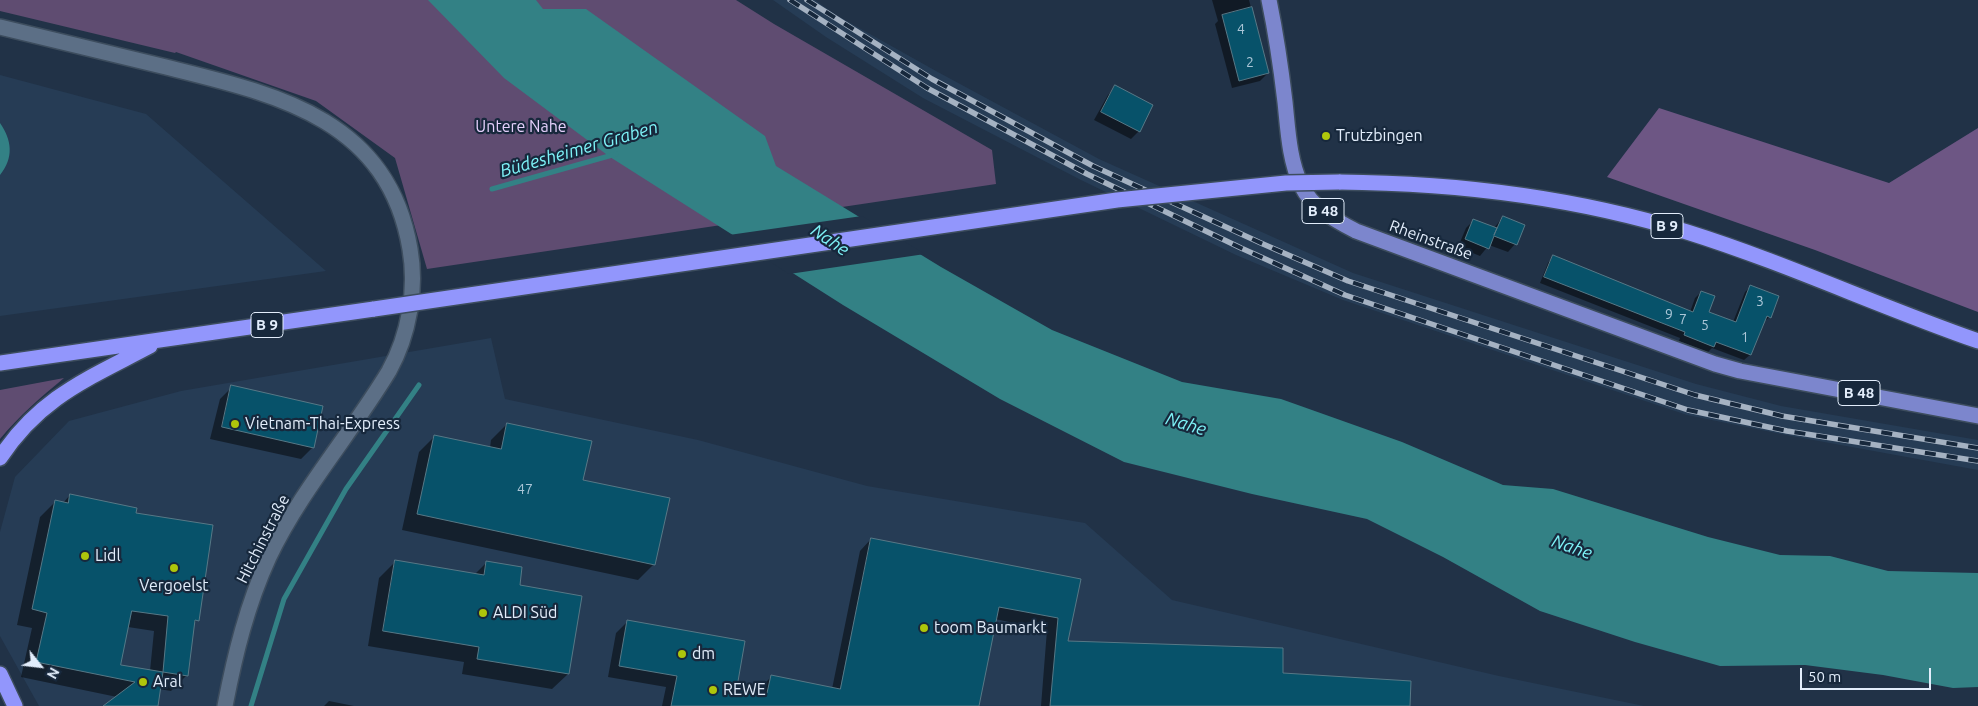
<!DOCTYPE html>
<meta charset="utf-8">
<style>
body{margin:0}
#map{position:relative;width:1978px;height:706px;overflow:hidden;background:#213247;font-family:Ubuntu,sans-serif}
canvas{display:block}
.north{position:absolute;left:15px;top:641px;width:50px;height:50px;-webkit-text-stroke:4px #17283c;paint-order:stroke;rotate:119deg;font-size:14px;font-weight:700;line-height:20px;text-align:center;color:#e2edfb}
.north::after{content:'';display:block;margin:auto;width:18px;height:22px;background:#e2edfb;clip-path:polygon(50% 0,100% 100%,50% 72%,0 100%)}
.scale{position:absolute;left:1800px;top:668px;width:131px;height:22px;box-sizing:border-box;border:2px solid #e2edfb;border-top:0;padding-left:6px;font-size:15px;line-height:18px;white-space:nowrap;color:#e2edfb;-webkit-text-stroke:4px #17283c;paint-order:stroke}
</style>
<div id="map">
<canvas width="1978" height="706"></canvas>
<div class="north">N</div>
<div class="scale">50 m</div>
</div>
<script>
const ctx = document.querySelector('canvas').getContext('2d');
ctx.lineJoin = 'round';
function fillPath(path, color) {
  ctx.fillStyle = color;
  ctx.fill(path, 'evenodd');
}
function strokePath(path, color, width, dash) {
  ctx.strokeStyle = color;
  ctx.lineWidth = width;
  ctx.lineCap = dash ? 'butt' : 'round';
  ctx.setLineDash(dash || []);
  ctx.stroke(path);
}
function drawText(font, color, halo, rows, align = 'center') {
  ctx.font = font + ' Ubuntu,sans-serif';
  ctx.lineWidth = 4.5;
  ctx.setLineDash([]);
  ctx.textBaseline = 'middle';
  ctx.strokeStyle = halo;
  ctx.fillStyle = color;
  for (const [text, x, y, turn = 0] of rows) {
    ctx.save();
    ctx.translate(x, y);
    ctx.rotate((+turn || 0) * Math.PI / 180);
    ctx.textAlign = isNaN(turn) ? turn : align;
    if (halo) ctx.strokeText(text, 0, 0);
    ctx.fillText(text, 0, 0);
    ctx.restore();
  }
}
fillPath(new Path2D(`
 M773,0h42l21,15 100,56 163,88 254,114 343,111 85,22 197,34v30l-192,-35 -99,-20 -344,-115 -107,-45 -155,-75 -158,-82 -97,-61z
 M0,75l146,39 180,157 -326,45z
 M491,338l14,61 193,41 169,46 218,37 87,77 327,76 145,30h-1605l-39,-70v-104l15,-55 54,-56 112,-30z`), '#263c55');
fillPath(new Path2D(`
 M0,0h736l38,24 218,126 4,34 -569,85 -32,-111 -79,-57 -140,-49 -1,1 -175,-42z
 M64,378c-23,19 -45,38 -64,61v-49z`), '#5f4c71');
fillPath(new Path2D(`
 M1659,108l230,75 89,-55v184l-163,-62 -208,-73z`), '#6d5684');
fillPath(new Path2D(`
 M428,0h108l7,9h43l179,127 11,30 165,101 111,63 130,52 99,17 121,43 101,43 50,4 155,48 72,18 50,1 58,15 90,2v114l-25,1 -70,-13 -78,-10 -85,1 -85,-24 -95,-31 -97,-54 -76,-38 -115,-25 -128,-32 -124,-63 -157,-94 -233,-148 -106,-79z
 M0,123c12,17 14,35 0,52z`), '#338185');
fillPath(new Path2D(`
 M862,216l63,38 -136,20 -60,-39z`), '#213247');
fillPath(new Path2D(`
 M1212,0h37l19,73 -8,8 -28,7 -17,-64 3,-3z
 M1116,87l36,19 -13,25 -8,8 -37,-19 14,-25z
 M1503,217l20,9 -8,18 -7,8 -19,-7 -9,11 -22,-9 8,-19 8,-8 20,8z
 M1553,257l137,55 5,-14 6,-6 7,20 25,10 12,-30 6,-6 19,31 -7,5 -13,33 -6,5 -32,-12 -4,4 -29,-11 1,-3 -140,-55 8,-20z
 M232,387l81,60 -12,12 -91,-20 10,-40z
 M507,424l75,57 72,83 -16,16 -236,-50 17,-78 16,-16 55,12 1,-8z
 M70,495l65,19 62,106 -4,4 -6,51 -16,16 -12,-2 -2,17h-52l12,-9 -96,-20 11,-49 -15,-3 23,-108 15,-15 8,1zM128,627l26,4 -4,40 -31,-5z
 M871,539l208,41 -13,62 216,32 126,32h-367l6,-76 -52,-11 -17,87h-316l4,-19 -58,-10 8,-44 12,-12 107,67 24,5 1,-5 11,-11 61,12 28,-138z
 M395,562l79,13 12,-12 32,23 50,88 -16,15 -90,-15 2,-12 -96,-16 11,-68z
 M329,701l25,5h-30z`), '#0007');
strokePath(new Path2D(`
 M492,189l124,-35
 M251,706l33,-107 62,-110 73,-104`), '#338185', 5);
const building = new Path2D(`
 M1252,7l17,66 -30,8 -17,-66z
 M1115,85l38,20 -13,27 -39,-20z
 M1503,216l22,9 -8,20 -23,-9 -5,13 -24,-10 8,-20 24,9 -3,7z
 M1553,255l140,57 8,-21 14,5 -6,16 27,10 14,-37 29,11 -8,22 -4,-2 -16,39 -35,-13 -2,5 -30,-12 1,-3 -141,-55z
 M231,385l92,21 -9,42 -92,-21z
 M507,423l85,18 -9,39 87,18 -15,67 -238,-51 17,-79 67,14z
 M70,494l67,14 -1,5 77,12 -14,96 -4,-1 -7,56 -25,-4 -5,34h-55l32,-24 -99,-20 11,-49 -15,-4 23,-109 13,3zM132,611l36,5 -5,56 -42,-7z
 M871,538l210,41 -13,62 215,7v25l128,8 -1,25h-360l8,-88 -59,-11 -20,99h-308l6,-30 -58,-10 8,-46 118,21 -8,46 30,6 4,-18 69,14z
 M395,560l89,15 2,-14 36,6 -2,18 62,11 -13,78 -92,-15 2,-12 -96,-16z`);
fillPath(building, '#07526a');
strokePath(building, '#577886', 1);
const secondary = new Path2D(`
 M0,27c55,13 111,27 166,40 109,27 222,51 244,182 7,40 -1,86 -21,122 -38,63 -88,119 -120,186 -22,48 -34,97 -44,149`);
const primary = new Path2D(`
 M1269,0c7,34 12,68 16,102 3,28 4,57 16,83 11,23 34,35 55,46l359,133 25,7 238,45`);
const highway = new Path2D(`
 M1339,182c118,1 235,15 348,50 99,31 193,75 291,109
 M0,363l374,-54
 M0,458c40,-61 88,-79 150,-112
 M0,674l15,32`);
strokePath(secondary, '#3d4d5e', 18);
strokePath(primary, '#3d4d5e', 18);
strokePath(highway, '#3d4d5e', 18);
strokePath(secondary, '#5c6f86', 15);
strokePath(primary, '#7c86cd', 15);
strokePath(highway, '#9296fc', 15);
const rail = new Path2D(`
 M790,0l137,88 160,86 154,74 104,47 343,115 99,21 191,30
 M807,0l125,79 161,87 170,78 85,37 347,114 87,21 196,32`);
strokePath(rail, '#a5b2c2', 5.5);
strokePath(rail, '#17283c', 4, [11]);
const highwayBridge = new Path2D(`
 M374,309l743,-109 169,-17 53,-1`);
strokePath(highwayBridge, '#3d4d5e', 18, []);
strokePath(highwayBridge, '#9296fc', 15);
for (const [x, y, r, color] of [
 [1326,136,5,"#aec60b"],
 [235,424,5,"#aec60b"],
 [85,556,5,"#aec60b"],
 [174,568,5,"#aec60b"],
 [483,613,5,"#aec60b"],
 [924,628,5,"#aec60b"],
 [682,654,5,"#aec60b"],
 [143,682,5,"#aec60b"],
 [713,690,5,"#aec60b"]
]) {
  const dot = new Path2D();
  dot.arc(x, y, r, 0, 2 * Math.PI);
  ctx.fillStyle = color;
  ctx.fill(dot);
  strokePath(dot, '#17283c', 2);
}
drawText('14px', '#abc6d7', null, [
 ["4",1241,29],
 ["2",1250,62],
 ["3",1760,301],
 ["9",1669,314],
 ["7",1683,319],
 ["5",1705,325],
 ["1",1745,337],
 ["47",525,489]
]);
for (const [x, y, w] of [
 [1323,211,42],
 [1667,226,32],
 [267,325,32],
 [1859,393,42]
]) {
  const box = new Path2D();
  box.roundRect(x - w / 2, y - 12.5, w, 25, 4);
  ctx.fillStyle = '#17283c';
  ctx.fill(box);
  strokePath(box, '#e2edfb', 1);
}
drawText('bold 15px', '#e2edfb', null, [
 ["B 48",1323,211],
 ["B 9",1667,226],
 ["B 9",267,325],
 ["B 48",1859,393]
]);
drawText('16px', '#e5cffb', '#17283c', [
 ["Untere Nahe",521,127]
]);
drawText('16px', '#e2edfb', '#17283c', [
 ["Trutzbingen",1336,136],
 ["Vietnam-Thai-Express",245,424],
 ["Lidl",95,556],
 ["Vergoelst",174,586,"center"],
 ["ALDI Süd",493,613],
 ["toom Baumarkt",934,628],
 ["dm",692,654],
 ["Aral",153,682],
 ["REWE",723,690]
], 'left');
drawText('16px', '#e2edfb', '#17283c', [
 ["Rheinstraße",1431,240,20],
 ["Hitchinstraße",263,539,-63]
]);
drawText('italic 18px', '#7ef2f7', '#17283c', [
 ["Büdesheimer Graben",579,149,-16],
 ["Nahe",830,240,34],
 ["Nahe",1186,424,17],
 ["Nahe",1572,547,19]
]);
</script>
